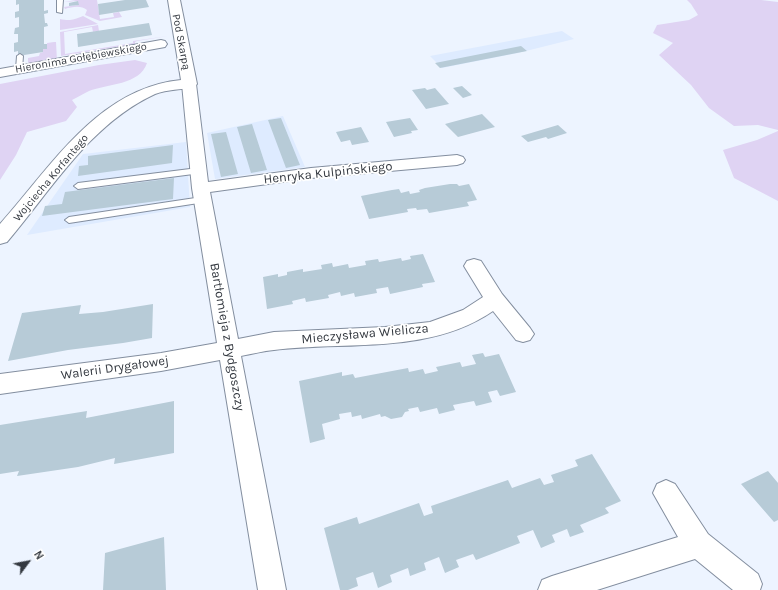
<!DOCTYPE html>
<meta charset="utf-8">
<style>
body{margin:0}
#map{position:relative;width:778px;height:590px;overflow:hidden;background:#edf4ff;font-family:Karla,sans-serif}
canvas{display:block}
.north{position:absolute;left:8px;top:542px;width:40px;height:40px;-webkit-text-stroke:3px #fff;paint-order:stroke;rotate:58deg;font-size:11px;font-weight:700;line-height:16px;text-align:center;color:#343940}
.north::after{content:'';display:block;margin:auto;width:14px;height:18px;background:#343940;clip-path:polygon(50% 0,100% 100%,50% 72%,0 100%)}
</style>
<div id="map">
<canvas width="778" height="590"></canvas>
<div class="north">N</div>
</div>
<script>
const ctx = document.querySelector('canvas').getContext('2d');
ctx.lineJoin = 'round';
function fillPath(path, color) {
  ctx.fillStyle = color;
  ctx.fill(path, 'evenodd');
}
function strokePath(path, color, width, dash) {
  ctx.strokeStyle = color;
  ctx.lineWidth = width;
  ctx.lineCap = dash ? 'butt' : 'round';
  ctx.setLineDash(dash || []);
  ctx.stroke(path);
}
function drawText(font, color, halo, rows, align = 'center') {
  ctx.font = font + ' Karla,sans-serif';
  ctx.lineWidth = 3.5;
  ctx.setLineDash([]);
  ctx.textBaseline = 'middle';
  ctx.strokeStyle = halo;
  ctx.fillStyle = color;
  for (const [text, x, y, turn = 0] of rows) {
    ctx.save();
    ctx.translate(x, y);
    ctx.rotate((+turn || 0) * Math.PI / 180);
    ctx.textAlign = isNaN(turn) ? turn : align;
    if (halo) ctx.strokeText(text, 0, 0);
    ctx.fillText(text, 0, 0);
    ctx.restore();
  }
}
fillPath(new Path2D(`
 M562,31l12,8 -56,14 -76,15 -12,-12z
 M283,116l22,51 -90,12 -8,-46z
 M186,142l4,65 -163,28 56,-81z`), '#deebff');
fillPath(new Path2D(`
 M76,0h21l3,19 14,-2 -1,-4 6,-1 3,5 -22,4 -15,-6 2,-5c-6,-5 -15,-3 -22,-1l-1,-2 14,-2v-4l-14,1z
 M687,0h74l17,2v128l-20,-5 -24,1 -25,-18 -18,-23 -32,-30 14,-12 -20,-10 4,-8 32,-5 9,-5 -7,-11z
 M83,16l15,8 -38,6v-11c10,2 13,1 23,-3z
 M98,25l1,6 -6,1 -1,-5 -28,5 1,22 68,-11v-2l35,-5 -31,5 -2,1v2l-74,12 -1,-24z
 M54,42h2l1,19h-5l-2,-3 -4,1 -1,4 -15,1 -2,-2v-4l11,-2 1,-3 3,-1v-3h4v-6z
 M135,60l12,3c-7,22 -40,21 -58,28 -6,3 -11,6 -17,9l5,7 -11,14 -39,11 -11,23 -16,25v-96l99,-19z
 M778,131v70l-44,-23 -11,-28 34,-10z`), '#dfd3f3');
fillPath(new Path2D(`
 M16,0h28v11l4,-1v3l-4,1 1,9h2l1,3 -4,1v17h3v5h-4v3l-25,4v-5l-4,1v-9l4,-1v-8h-4l1,-6 4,-1v-10l-4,1v-6l4,-1v-7l-3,1z
 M125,0h21l3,7 -50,8 -1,-11z
 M78,1l1,4 -10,1v-3z
 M149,23l3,12 -74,12 -1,-13z
 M521,46l6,5 -87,17 -5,-5z
 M462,86l10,9 -9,3 -10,-10z
 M425,88l2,2 8,-2 14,16 -23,5 -14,-19z
 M482,114l13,13 -37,10 -13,-13z
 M281,118l19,47 -14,3 -18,-48z
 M410,118l8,12 -7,1 1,2 -18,4 -8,-15z
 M252,124l15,46 -16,3 -14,-46z
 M558,125l9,8 -19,6 -2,-2 -18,5 -7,-6z
 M361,127l8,15 -17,3 -2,-5 -9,2 -5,-10z
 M226,132l12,42 -17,3 -10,-43z
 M173,145l-1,18 -94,13 1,-10 9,-1v-9z
 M174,178l-1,21 -131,17 3,-10 17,-2 3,-12z
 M450,184h7l2,2 10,-2 8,16 -10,2 2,4 -40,7 -2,-4 -10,1 -1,-2 -9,1 1,3 -39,7 -8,-23 31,-6 7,-1 2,4 8,-2 1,3 10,-2 -1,-2 6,-2z
 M423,254l12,28 -13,2 1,3 -33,7 -2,-7 -12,2 1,4 -22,4 -1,-4 -13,3 -1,-4 -12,3 1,3 -23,4 -1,-4 -13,3 1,3 -26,5 -4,-32 15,-3v3l9,-2v-3l16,-3v3l19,-3 -1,-4 11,-2 1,4 15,-3 1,4 17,-3 -1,-4 13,-2 1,3 22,-4 1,3 9,-2 -1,-3z
 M153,304l-1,34 -29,5 -55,7 -60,11 14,-48 59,-8 -2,9 24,-2z
 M483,353l2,4 14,-3 17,38 -16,4 -3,-6 -9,2 4,10 -16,4 -2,-5 -21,4 2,5 -16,4 -2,-6 -17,4 -2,-5 -10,2 1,2 -4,1 -3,5 -11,2 -6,-3 -4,1 -1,-3 -18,5 -1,-4 -9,2 -1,-5 -12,2 1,5 -18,5 3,15 -15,4 -11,-62 43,-9v4l11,-2 2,4 53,-10 1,4 14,-3 2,5 13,-3 -2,-4 24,-5 2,5 14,-3 -4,-9z
 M174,401v52l-60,11 1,-6 -37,9 -61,9 2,-5 -19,3v-49l87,-14 -1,7z
 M592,454l29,47 -16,7 4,5 -29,12 4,7 -14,5 -3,-8 -15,6 3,7 -14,6 -8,-18 -16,6 3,7 -44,17 -3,-6 -17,6 3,7 -14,6 -6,-16 -15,6 2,7 -16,6 -2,-8 -18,7 2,7 -14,6 -5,-16 -17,6 2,8 -10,4h-8l-16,-62 33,-11 2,7 60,-21 5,13 9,-3 -2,-7 77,-26 4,8 28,-10 4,7 10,-3 -3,-7 27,-9 -3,-6z
 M768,471l10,12v37l-4,2 -33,-38z
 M164,537l2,53h-63l2,-37z`), '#b7cbd7');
const service = new Path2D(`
 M57,0h6l-1,13 -5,-1z
 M20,54l3,2 -1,13 -3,2 -3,-2 1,-13z
 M198,168l3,1v4l-123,16 -4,-3 4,-3z
 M202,197l3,1 1,2 -1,2 -136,21 -4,-3 4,-3z`);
const minor = new Path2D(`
 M161,40l4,1 2,3 -2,3 -165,30v-8z
 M189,80l5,1 2,3 12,98 103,-14 146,-13 6,2 2,3 -2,3 -6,2 -146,13 -101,14 28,147 36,-7 111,-5 45,-5 33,-12 20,-13 -19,-31 3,-5 7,-2 7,2 21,33 28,34 4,6 -4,6 -7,2 -7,-2 -23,-29c-64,44 -146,30 -219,39 -11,1 -22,4 -33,6l45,234h-28l-38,-230 -59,11 -161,23v-20l161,-21 56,-10 -25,-155 -10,-104 2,-3z
 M666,480l9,4 33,50 50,40 4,10 -2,6h-27l-38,-31 -98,31h-59l4,-10 10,-4 126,-39 -25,-44 4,-9z`);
const tertiary = new Path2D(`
 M168,0h12l17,84 -3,3c-13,3 -26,2 -39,7 -65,30 -103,95 -148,148l-7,2v-20c51,-57 98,-136 181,-144z`);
strokePath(service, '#838e9f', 2);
strokePath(minor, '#838e9f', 2);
strokePath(tertiary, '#838e9f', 2);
fillPath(service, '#fff');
fillPath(minor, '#fff');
fillPath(tertiary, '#fff');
drawText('11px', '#343940', '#fff', [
 ["Pod Skarpą",181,42,79],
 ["Hieronima Gołębiewskiego",81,58,-10],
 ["Wojciecha Korfantego",51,178,-50]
]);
drawText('13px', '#343940', '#fff', [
 ["Henryka Kulpińskiego",328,173,-6],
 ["Mieczysława Wielicza",365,334,-5],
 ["Bartłomieja z Bydgoszczy",227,337,80],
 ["Walerii Drygałowej",115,368,-8]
]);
</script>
